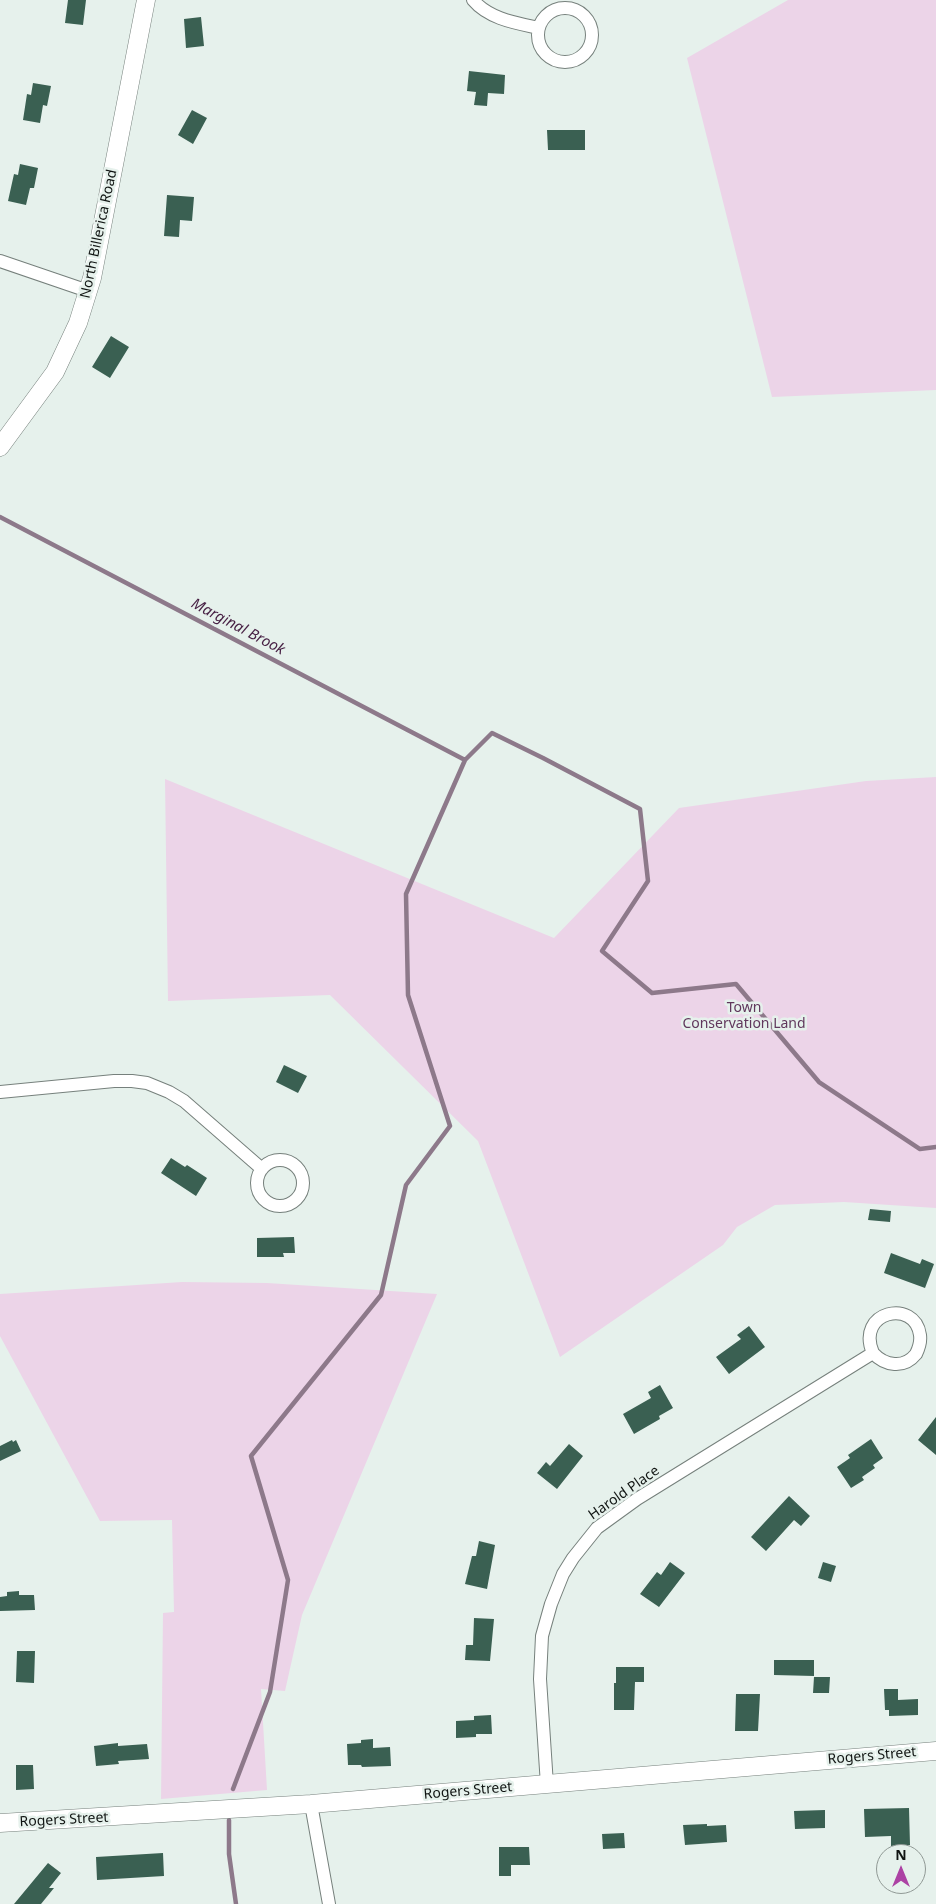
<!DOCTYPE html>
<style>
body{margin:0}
#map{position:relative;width:936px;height:1904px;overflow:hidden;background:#e6f1ec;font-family:"Noto Sans",sans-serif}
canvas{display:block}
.north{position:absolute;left:876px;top:1844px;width:50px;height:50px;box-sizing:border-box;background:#e6f1ec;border:1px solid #909995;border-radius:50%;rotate:0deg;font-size:14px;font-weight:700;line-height:20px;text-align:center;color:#101412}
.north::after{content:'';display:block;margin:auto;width:18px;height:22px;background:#ac42a4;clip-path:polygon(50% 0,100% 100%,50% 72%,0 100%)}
</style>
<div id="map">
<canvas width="936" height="1904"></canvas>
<div class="north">N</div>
</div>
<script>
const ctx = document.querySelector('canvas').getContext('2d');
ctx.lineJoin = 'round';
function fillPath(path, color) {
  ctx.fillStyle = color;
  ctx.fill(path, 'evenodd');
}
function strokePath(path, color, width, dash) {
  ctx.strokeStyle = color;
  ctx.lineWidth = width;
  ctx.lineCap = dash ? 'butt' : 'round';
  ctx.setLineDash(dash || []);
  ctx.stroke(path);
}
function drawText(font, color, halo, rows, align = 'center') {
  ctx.font = font + ' "Noto Sans",sans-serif';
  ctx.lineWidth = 5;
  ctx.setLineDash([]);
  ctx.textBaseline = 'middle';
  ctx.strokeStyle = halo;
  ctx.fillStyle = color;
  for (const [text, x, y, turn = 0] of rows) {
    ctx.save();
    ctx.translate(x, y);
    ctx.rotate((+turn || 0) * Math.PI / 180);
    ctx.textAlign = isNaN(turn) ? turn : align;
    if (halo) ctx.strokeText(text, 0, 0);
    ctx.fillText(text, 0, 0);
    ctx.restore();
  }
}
fillPath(new Path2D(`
 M788,0h148v390l-164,7 -85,-339z
 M936,777v431l-92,-6 -69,3 -38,22 -14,18 -163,112 -82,-216 -148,-146 -162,6 -3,-222 389,159 125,-130 187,-27z
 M182,1282l85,1 170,11 -135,321 -17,76 -24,-2 6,101 -106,9 2,-186 11,-1 -2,-92 -72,1 -100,-185v-42z`), '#ecd4e8');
strokePath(new Path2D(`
 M0,517l465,243
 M233,1789l37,-97 18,-112 -37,-124 130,-161 25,-110 44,-59 -42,-131 -2,-101 59,-134 27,-27 51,25 97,51 8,72 -46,70 50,42 84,-9 83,98 101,67 16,-2
 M229,1820v34l7,50`), '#8d798a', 4.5);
fillPath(new Path2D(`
 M68,0h18l-3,25 -18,-2z
 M201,17l3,29 -18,2 -2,-29z
 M469,71l36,4 -1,19 -16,-1 -1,13 -13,-1 2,-13 -9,-1z
 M33,83l18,3 -4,20 -4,-1 -3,18 -17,-3 4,-26 4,1z
 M192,110l15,8 -14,26 -15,-9z
 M547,130h38v20h-37z
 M20,164l18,4 -4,20h-4l-4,17 -18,-4 6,-27 4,1z
 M167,195l27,2 -2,24 -12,-1 -1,17 -15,-1z
 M111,336l18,11 -19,31 -18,-11z
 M284,1065l23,11 -9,17 -22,-11z
 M171,1158l14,9 2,-2 20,13 -11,18 -35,-23z
 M870,1209l21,2 -1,11 -22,-2z
 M294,1237l1,16h-12l1,4h-27v-19z
 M891,1253l29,11 2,-5 12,5 -9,24 -41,-15z
 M749,1326l16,21 -36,27 -13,-17 25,-18 -4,-4z
 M660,1385l13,23 -14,8 1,3 -26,15 -11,-20 28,-16 -3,-6z
 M936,1417v38l-18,-15z
 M871,1439l12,19 -10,7 2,3 -13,9 2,3 -13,8 -14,-21 13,-9 -2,-3z
 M12,1440l1,2 3,-2 5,11 -21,10v-15z
 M569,1444l14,12 -26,33 -20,-16 9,-11 4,4z
 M789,1496l21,20 -9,10 -7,-6 -28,31 -15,-14z
 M479,1541l16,4 -8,44 -22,-5 7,-28h4z
 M670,1562l15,11 -26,34 -19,-13 17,-22 4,3z
 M823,1562l13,4 -5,16 -13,-4z
 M19,1591v4h15l1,15 -35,1v-14l7,-1v-4z
 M474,1618l20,1 -4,42 -25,-1 1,-15h7z
 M17,1651h18l-1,32 -18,-1z
 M774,1660h40v16l-40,-1z
 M616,1667h28v15h-9l-1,28h-20v-27h2z
 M814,1677h16l-1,16h-16z
 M884,1689h14v11l20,-1v16l-29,1v-6h-4z
 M736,1694h24l-2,37h-23z
 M491,1715l1,19h-16v3l-20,1v-17l18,-1v-4z
 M373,1739v9l17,-1 1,19 -29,1 -1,-2h-13l-1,-21 14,-1v-3z
 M118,1743v3l29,-2 2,15 -31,2 1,3 -23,2 -2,-20z
 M16,1765h17l1,24 -18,1z
 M909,1808l1,37 -19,1v-10l-26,1 -1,-28z
 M825,1810v18l-30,1 -1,-18z
 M707,1824v2l19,-1 1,17 -42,3 -2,-20z
 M624,1833l1,15 -22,1 -1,-15z
 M499,1847h30l1,18h-19v11h-12z
 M163,1853l1,23 -67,4 -1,-23z
 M48,1863l13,10 -12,15h5l-13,16h-27z`), '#3a6052');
const street = new Path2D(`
 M473,0c16,19 43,23 66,28
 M538 35a27 27 0 1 1 54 0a27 27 0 1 1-54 0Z
 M0,261l88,30
 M0,1092l114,-11h18l15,2 22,9 15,9 78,68
 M257 1183a23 23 0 1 1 46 0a23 23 0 1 1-46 0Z
 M547,1785l-7,-106 2,-43 9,-32 12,-30 10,-16 24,-30 40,-29 236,-146c12,13 31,16 43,1 3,-6 5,-12 4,-19 -5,-37 -65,-24 -47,18
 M311,1804l18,100`);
const secondary = new Path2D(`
 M0,447l55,-75 23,-49 14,-45 54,-278
 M0,1823l311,-19 625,-53`);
strokePath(street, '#76807c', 14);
strokePath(secondary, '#76807c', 19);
strokePath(street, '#fff', 12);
strokePath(secondary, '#fff', 18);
drawText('14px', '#101412', '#e6f1ec', [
 ["North Billerica Road",99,234,-78],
 ["Harold Place",624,1493,-35],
 ["Rogers Street",872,1756,-5],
 ["Rogers Street",468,1791,-5],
 ["Rogers Street",64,1820,-3]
]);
drawText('14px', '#60375c', '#e6f1ec', [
 ["Town",744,1008],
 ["Conservation Land",744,1024]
]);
drawText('italic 15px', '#461f43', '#e6f1ec', [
 ["Marginal Brook",238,627,28]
]);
</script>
